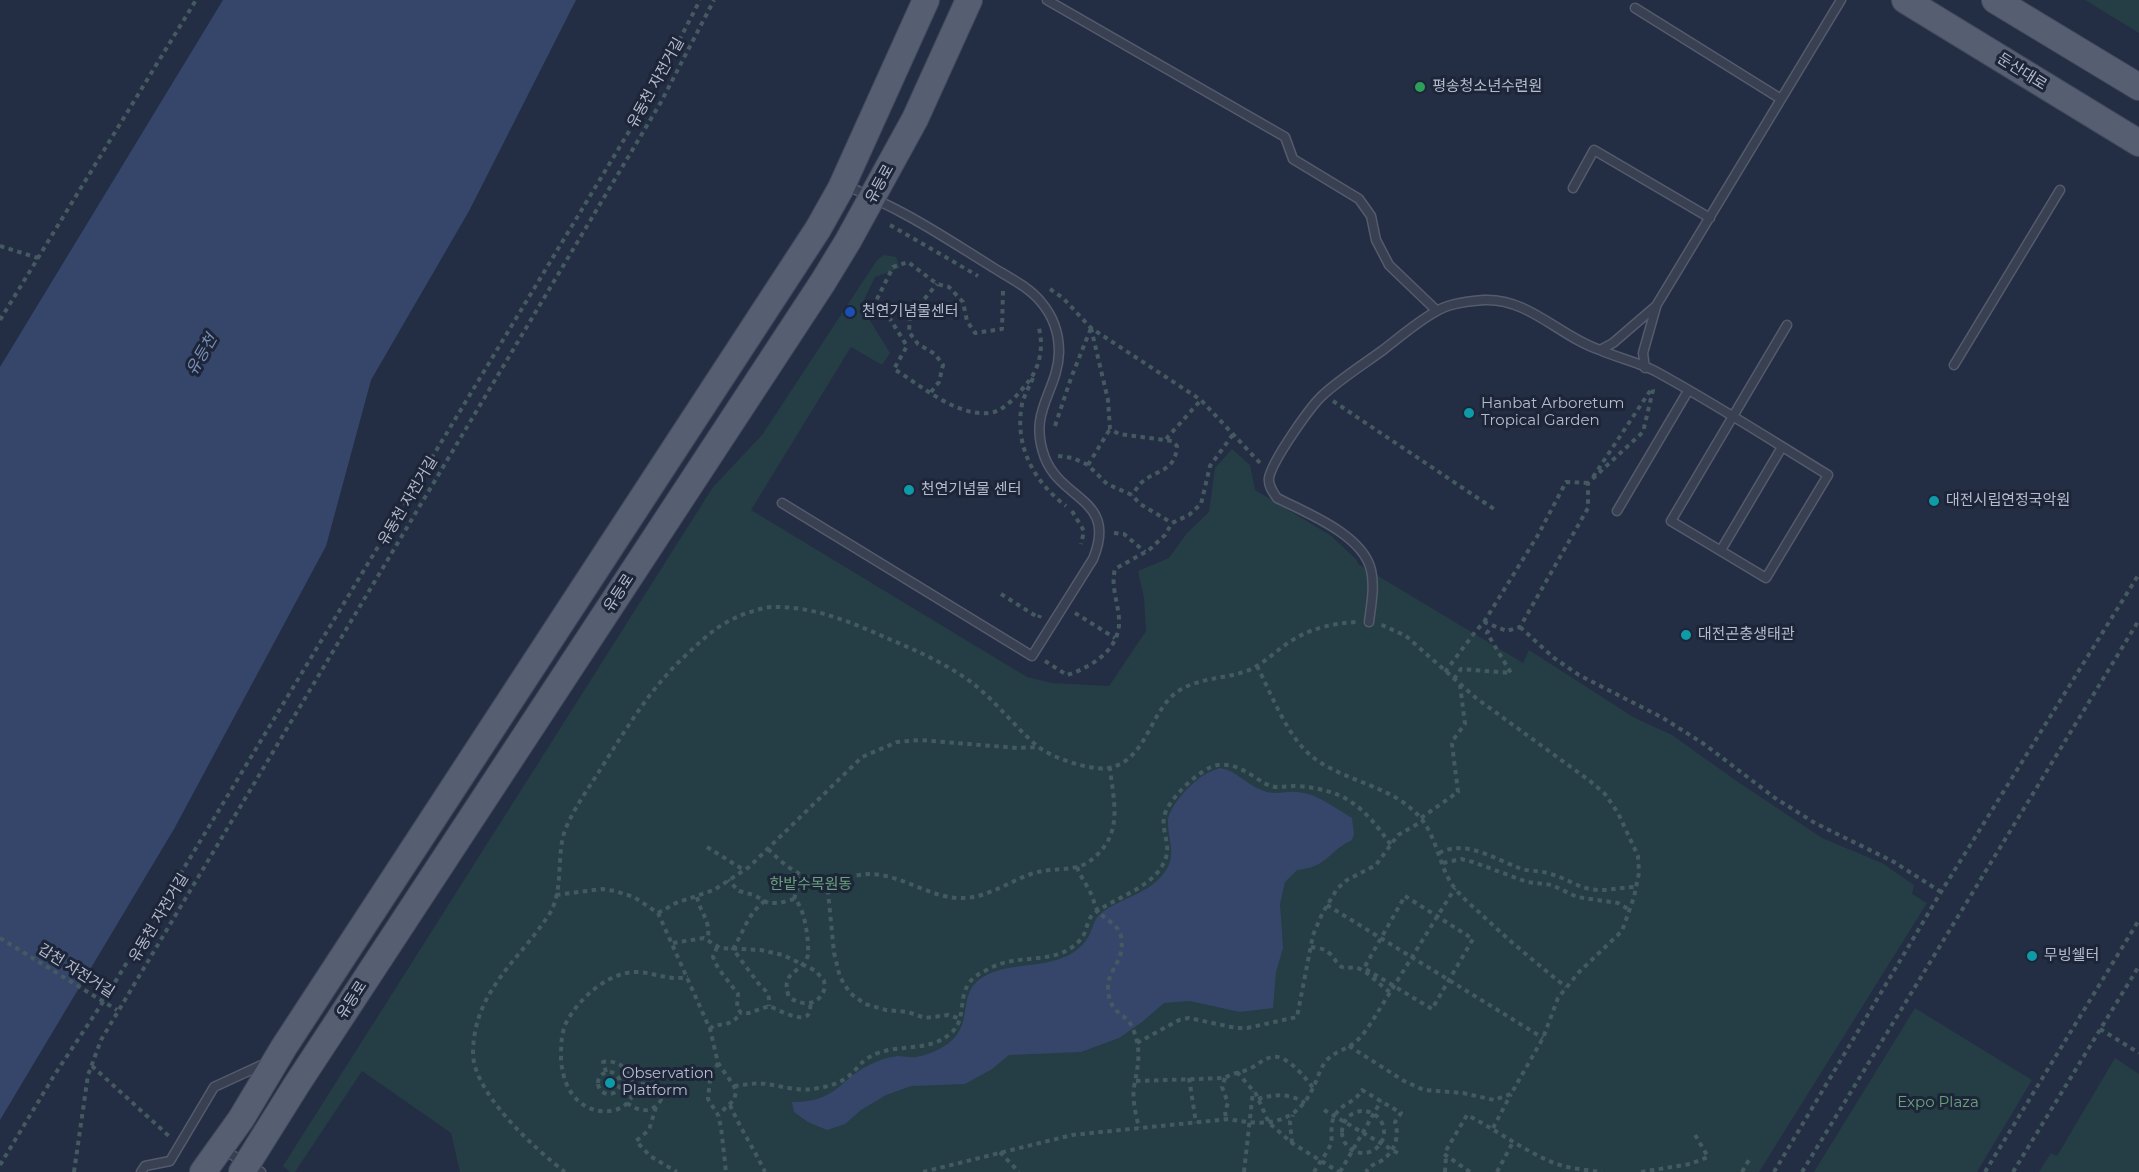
<!DOCTYPE html>
<meta charset="utf-8">
<style>
body{margin:0}
canvas{display:block;background:#232d43}
</style>
<canvas width="2139" height="1172"></canvas>
<script>
const ctx = document.querySelector('canvas').getContext('2d');
ctx.lineJoin = 'round';
function fillPath(path, color) {
  ctx.fillStyle = color;
  ctx.fill(path, 'evenodd');
}
function strokePath(path, color, width, dash) {
  ctx.strokeStyle = color;
  ctx.lineWidth = width;
  ctx.lineCap = dash ? 'butt' : 'round';
  ctx.setLineDash(dash || []);
  ctx.stroke(path);
}
function drawText(font, color, halo, rows, align = 'center') {
  ctx.font = font + ' Montserrat,"Noto Sans KR",sans-serif';
  ctx.lineWidth = 6;
  ctx.setLineDash([]);
  ctx.textBaseline = 'middle';
  ctx.strokeStyle = halo;
  ctx.fillStyle = color;
  for (const [text, x, y, turn = 0] of rows) {
    ctx.save();
    ctx.translate(x, y);
    ctx.rotate((+turn || 0) * Math.PI / 180);
    ctx.textAlign = isNaN(turn) ? turn : align;
    if (halo) ctx.strokeText(text, 0, 0);
    ctx.fillText(text, 0, 0);
    ctx.restore();
  }
}
fillPath(new Path2D(`
 M2085,0h54v33z
 M884,255l12,2 4,11 -25,9 -14,29 29,47 -8,12 -31,-18 -100,163 276,167 25,6 57,3 37,-55 -2,-33 -6,-27 31,-13 18,-25 22,-21 6,-44 17,-19 18,16 5,25 75,45 27,25 1,4 165,99 6,-13 104,67 39,18 66,47 84,56 60,25 32,22 -2,9 15,9 -168,269h-1299l-9,-39 -89,-62 -67,101h-5l-7,-6 430,-679 49,-52 115,-175z
 M1915,1008l117,72 -55,92h-163z
 M2115,1058l24,16v98h-100l12,-19 6,3z`), '#253d44');
fillPath(new Path2D(`
 M223,0h353l-107,211 -98,169 -45,166 -152,283 -174,291v-753z
 M1220,768c17,3 26,16 41,22 15,6 22,1 37,2 20,2 37,16 54,26l2,16 -2,6c-25,12 -24,27 -55,30l-12,12 -5,22 3,44 -7,24 -3,36 -33,4 -50,-11 -26,2 -22,19 -23,16 -38,14 -72,3 -17,14 -27,15 -54,2 -25,9 -25,15 -16,14 -18,6 -19,-8 -14,-10 -2,-10c47,1 48,-26 84,-40 6,-3 15,-5 22,-6 6,0 12,2 18,1 13,-2 31,-10 40,-21 15,-19 3,-45 27,-59 23,-14 54,-9 79,-19 9,-3 20,-11 25,-19 5,-7 6,-18 12,-24 17,-15 42,-19 59,-35 22,-22 10,-35 10,-59 0,-14 24,-39 36,-46 4,-3 11,-5 16,-7z`), '#36466b');
const lane = new Path2D(`
 M1047,0l238,137 8,22 66,40 12,17 5,24 13,25 47,45
 M1635,8l146,91
 M1573,188l21,-38 116,68
 M1600,350c18,8 38,12 55,21 59,32 116,69 173,104l-62,103 -95,-57 116,-196
 M1954,365l106,-175
 M1645,368l-2,-15 13,-46
 M782,503l250,153 61,-97c25,-60 -31,-58 -48,-101 -18,-47 13,-66 14,-106 0,-19 -6,-36 -18,-50 -13,-16 -35,-26 -52,-37 -29,-18 -59,-38 -90,-54 -17,-9 -35,-17 -53,-26
 M1617,511l71,-120
 M1721,550l61,-103
 M1369,622c2,-17 6,-35 2,-52 -8,-35 -64,-57 -94,-72 -4,-6 -9,-12 -8,-20 3,-17 42,-73 55,-84 18,-16 40,-30 59,-44 17,-13 34,-28 52,-38 12,-8 34,-11 49,-12 45,-2 76,37 116,50l13,-7 43,-37 185,-306
 M222,1149l39,23
 M141,1172l4,-6 25,-5 44,-74 52,-24`);
const primary = new Path2D(`
 M1905,0l234,143
 M1995,0l144,87
 M203,1172l38,-53 43,-72 534,-818 23,-41 85,-188
 M242,1172l55,-88 526,-802 25,-41 67,-122 54,-119`);
strokePath(lane, '#535b6d', 11);
strokePath(primary, '#42495c', 28);
strokePath(new Path2D(`
 M890,225l88,51
 M0,246l38,12
 M1050,289l13,9 28,30 110,72 59,63
 M1003,291l-1,38 -27,4 -8,-12 -4,-19 -14,-15 -12,-3 -29,-22 -15,5 -17,34 11,13 20,32 -13,23c28,17 66,51 100,43 12,-3 27,-21 34,-30 13,-16 16,-38 10,-57
 M0,320l196,-320
 M1091,328l17,72 2,29 9,5 53,7 5,5c-2,27 -21,23 -36,37 -3,3 -6,8 -9,12
 M1033,378c-4,9 -9,18 -11,26 -8,42 12,78 44,102
 M931,392l8,-10 4,-17 -8,-11 -17,-10 -9,-12 1,-16 27,-32
 M1333,401l164,110
 M1055,426l16,-48 20,-50
 M1166,439l35,-39
 M1058,456l15,2 15,7 19,19 25,11 8,9 32,19
 M1088,465l22,-36
 M1593,477l59,-89
 M1072,511l12,20 -3,13
 M1114,533l10,1 21,18
 M1001,594l38,24 1,-3
 M1075,613l40,25
 M1484,622l54,-87 28,-53 23,1
 M1520,627l34,31 25,17 84,43 41,26 71,54 40,25 79,39 47,30
 M1045,661l22,14c22,-7 50,-23 52,-50 1,-19 -9,-37 -4,-56l34,-19 16,-15 7,-12 17,-8 12,-11 9,-38 24,-33
 M1257,666c15,29 31,73 57,92 32,24 75,27 103,56 19,19 21,48 34,69 7,11 19,21 29,30 27,26 56,50 86,74
 M1445,672l30,-40 9,-10 23,9 13,-4 68,-119v-25l55,-51 10,-42 -1,-3
 M1454,679l7,-10 50,4 -24,-40 4,-6
 M1421,818l37,-26 -6,-48 1,-4 12,-16 -5,-39
 M707,847l37,23
 M768,849c18,18 40,36 67,31 15,-3 30,-8 45,-5 27,4 52,22 78,23 28,1 48,-15 73,-24 16,-6 33,-3 49,-8 7,-2 13,-7 18,-12 25,-25 15,-55 12,-86
 M1439,853c26,-14 56,6 80,15 10,4 21,2 32,6 14,4 25,12 39,15 16,3 30,-2 46,-2
 M1443,863l18,-4 12,3 54,20 25,3 25,12 41,6 12,7
 M1077,867c4,11 11,19 15,29 2,4 2,9 5,13 5,10 21,14 24,27 5,25 -14,34 -13,52 1,28 19,24 25,41 9,22 5,36 1,58 -2,13 2,28 5,41
 M827,881l7,72 6,24 10,16 15,11 21,6 22,2 17,6 23,-3 13,4
 M556,895l46,-6 13,2 19,6 24,16 52,116 8,34 16,23 2,6 -2,8 -16,15
 M1405,896l68,43 -41,70 -68,-41z
 M697,897c4,18 13,21 11,42
 M794,899l8,-24
 M765,901c-17,12 -22,32 -32,48l28,38c7,4 9,11 8,19
 M1327,905l216,133
 M658,913l18,-10 38,-13 35,-23 113,-110 35,-15 23,-2 97,8 21,-1
 M0,938l117,72
 M673,943l31,-5 16,10 41,2 22,5 33,16 8,10 1,6c-5,19 -22,20 -36,10 -10,-27 14,-23 19,-42 1,-13 -3,-49 -14,-56l-14,4h-12l-14,-8 -15,-4 -11,-11
 M717,947l-4,10 5,11 20,26 -1,13 4,6h8l20,-7c11,4 45,25 41,-3
 M1311,947c6,1 13,1 18,6 5,3 7,11 13,14 5,2 12,-1 18,2 12,6 19,16 30,23
 M710,1029l4,-4c13,0 19,-2 27,-12
 M2100,1029l39,24
 M1137,1043l42,-23 10,-2 47,10h11l50,-11 16,-82 9,-21 15,-25 10,-9 29,-15 22,-30 25,-14
 M1349,1046l55,35 20,9 39,3 31,7 17,-6 32,-56 15,-40 21,-26 43,-41 12,-34 5,-24 -1,-17 -20,-43 -13,-19 -15,-13 -114,-83 -70,-62 -26,-12
 M718,1063l-8,16 -2,20 10,16 3,12 5,45
 M92,1066l78,71
 M598 1083a11 11 0 1 1 22 0a11 11 0 1 1-22 0Z
 M606,1072l-3,-10c10,-2 19,2 24,10 31,43 -61,66 -66,-13 0,-12 0,-25 5,-36 13,-25 43,-52 72,-51 18,1 31,9 50,5
 M1237,1072l19,22 13,29 23,20 47,29
 M1189,1078l7,45
 M1225,1078l-3,9 6,16 -3,8 1,8
 M1136,1081l89,-3c8,-6 17,-5 26,-10 8,-4 13,-10 22,-11 13,-3 33,21 40,31
 M734,1086c11,-1 22,-4 32,-2 15,2 31,7 45,5 13,-1 29,-5 39,-14 11,-10 11,-15 28,-22 24,-9 52,-1 73,-20 19,-16 2,-43 28,-59 6,-3 14,-8 21,-10 26,-9 60,0 81,-25 6,-7 5,-16 11,-24 21,-17 56,-25 70,-49 12,-19 -1,-32 2,-49 3,-17 37,-50 54,-52 27,-3 42,22 59,22 6,0 12,-1 18,-1 50,3 68,20 96,59
 M1258,1099c16,-5 32,-6 47,4
 M627,1103c12,9 25,11 34,-3 -4,-15 -15,-18 -29,-15
 M730,1105c10,23 24,44 35,67
 M656,1107l-7,23 -13,11 14,15 27,16
 M1324,1110l77,45
 M1342 1132a21 21 0 1 1 42 0a21 21 0 1 1-42 0Z
 M1493,1128l18,-34
 M1292,1143l-2,-21 3,-7
 M1000,1152l19,20
 M0,1165l55,-91 48,-72 548,-907 49,-95
 M74,1172l14,-97 13,-35 560,-938 53,-102
 M565,1172c-30,-23 -93,-80 -92,-120 1,-62 47,-92 77,-139 14,-24 6,-57 15,-83 9,-22 23,-41 35,-60 26,-41 49,-80 84,-113 21,-20 35,-34 63,-44 9,-3 18,-6 27,-6 40,-1 79,16 115,32 26,11 51,22 75,38 28,19 47,46 72,68 13,12 54,26 72,23 39,-7 41,-56 69,-76 20,-14 45,-13 67,-20 18,-6 31,-21 47,-31 20,-13 43,-18 67,-19
 M923,1172l149,-37 157,-16c34,7 65,7 83,-29 5,-9 7,-20 14,-29 8,-9 18,-11 27,-17 8,-6 13,-14 18,-21l84,-135
 M1244,1172l9,-81
 M1314,1172c5,-9 14,-20 17,-29 2,-9 -2,-18 4,-28 8,-13 19,-11 27,-25l39,23 -6,9c5,15 -1,31 -14,39 -7,4 -11,4 -15,11
 M1340,1172l41,-71
 M1445,1172l1,-16
 M1470,1172l-26,-18 23,-39c30,15 58,37 90,49 14,5 30,6 45,8
 M1497,1172l16,-30
 M1641,1172l49,-8 18,-7 -14,-24
 M1742,1172l8,-14
 M1774,1172l167,-280 198,-318
 M1802,1172l337,-552
 M1985,1172l154,-252
 M2013,1172l126,-206`), '#445a60', 4, [4.5, 4.5]);
strokePath(lane, '#384052', 8);
strokePath(primary, '#565f72', 26);
for (const [x, y, r, color] of [
 [1420,87,6,"#2e9e5b"],
 [850,312,6,"#1a4fb4"],
 [1469,413,6,"#0f9aa8"],
 [909,490,6,"#0f9aa8"],
 [1934,501,6,"#0f9aa8"],
 [1686,635,6,"#0f9aa8"],
 [2032,956,6,"#0f9aa8"],
 [610,1083,6,"#0f9aa8"]
]) {
  const dot = new Path2D();
  dot.arc(x, y, r, 0, 2 * Math.PI);
  ctx.fillStyle = color;
  ctx.fill(dot);
  strokePath(dot, '#1d2538', 2);
}
drawText('15px', '#b5bbcc', '#1d2538', [
 ["둔산대로",2022,72,32],
 ["유동천 자전거길",656,83,-61],
 ["유등로",880,184,-61],
 ["유동천 자전거길",408,501,-59],
 ["유등로",619,593,-57],
 ["유동천 자전거길",159,918,-59],
 ["갑천 자전거길",76,971,32],
 ["유등로",352,1000,-57]
]);
drawText('15px', '#b5bbcc', '#1d2538', [
 ["평송청소년수련원",1432,87],
 ["천연기념물센터",862,312],
 ["Hanbat Arboretum",1481,404],
 ["Tropical Garden",1481,421],
 ["천연기념물 센터",921,490],
 ["대전시립연정국악원",1946,501],
 ["대전곤충생태관",1698,635],
 ["무빙쉘터",2044,956],
 ["Observation",622,1074],
 ["Platform",622,1091]
], 'left');
drawText('15px', '#6aa07c', '#1d2538', [
 ["한밭수목원동",811,885],
 ["Expo Plaza",1938,1103]
]);
drawText('italic 16px', '#7a8db6', '#1d2538', [
 ["유등천",202,355,-60]
]);
</script>
